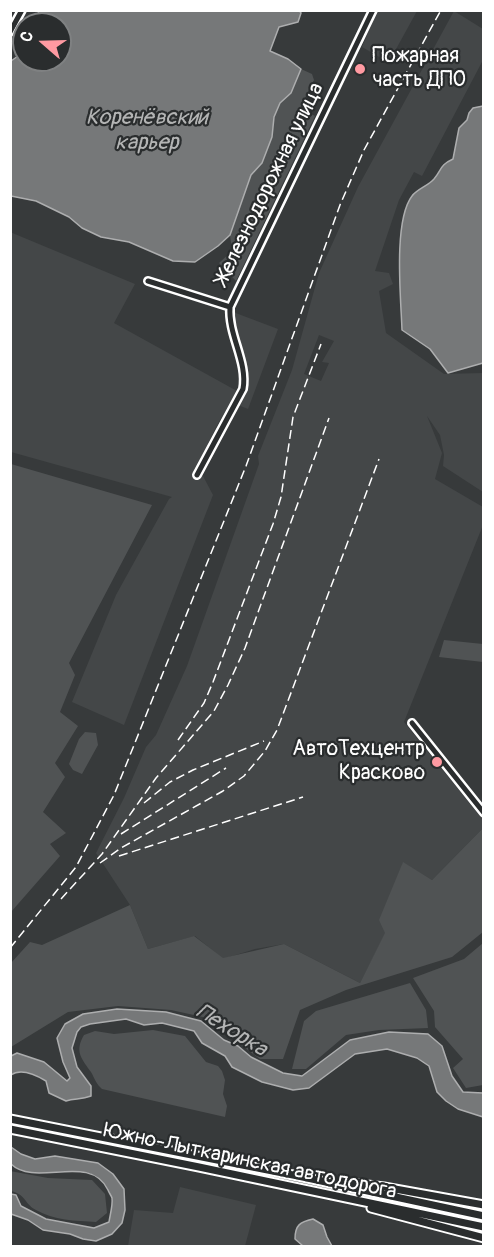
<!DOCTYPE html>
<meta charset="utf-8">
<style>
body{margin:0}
#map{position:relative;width:494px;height:1257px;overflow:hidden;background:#373a3b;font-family:Pangolin,sans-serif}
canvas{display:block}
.frame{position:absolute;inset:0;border:12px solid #fff;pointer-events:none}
.north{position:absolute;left:12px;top:12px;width:60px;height:60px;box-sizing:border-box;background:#2a2d2e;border:2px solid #7f8182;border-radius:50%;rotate:290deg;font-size:16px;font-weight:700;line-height:24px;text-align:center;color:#fff}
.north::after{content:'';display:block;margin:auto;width:21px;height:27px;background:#ff9aa2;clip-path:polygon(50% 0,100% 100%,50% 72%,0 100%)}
</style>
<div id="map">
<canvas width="494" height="1257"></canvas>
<div class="frame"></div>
<div class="north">С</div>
</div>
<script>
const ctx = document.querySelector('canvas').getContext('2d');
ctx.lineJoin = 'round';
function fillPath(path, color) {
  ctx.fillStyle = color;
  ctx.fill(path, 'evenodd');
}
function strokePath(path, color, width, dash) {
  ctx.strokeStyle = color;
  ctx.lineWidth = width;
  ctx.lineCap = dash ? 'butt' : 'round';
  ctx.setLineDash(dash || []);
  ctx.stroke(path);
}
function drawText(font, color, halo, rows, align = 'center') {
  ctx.font = font + ' Pangolin,sans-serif';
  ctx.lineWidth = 4.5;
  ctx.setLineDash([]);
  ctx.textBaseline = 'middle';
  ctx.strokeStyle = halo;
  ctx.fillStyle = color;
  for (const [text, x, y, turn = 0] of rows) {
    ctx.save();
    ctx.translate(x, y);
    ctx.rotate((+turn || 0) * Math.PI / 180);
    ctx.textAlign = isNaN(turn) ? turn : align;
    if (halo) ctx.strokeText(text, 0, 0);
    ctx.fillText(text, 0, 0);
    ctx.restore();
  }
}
fillPath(new Path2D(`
 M377,11h40l-27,49 -9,-2 -19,-11z
 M454,11l29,18v31l-61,116 -8,-4 -15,28 -24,71 14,2 4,11 -14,7 7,42 58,41 39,-1v119l-40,-26 1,-11 -4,-20 -13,-19 15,37 -7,26 48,28v18l-79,197 79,98v8l-51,52 -29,-17 -17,70 -26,50 -76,-39 -29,5 -32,10 -28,-23 -47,13 -18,-44 -34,-52 28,-55 22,-51 10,-12 31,-69 72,-202 -1,-8 34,-86 27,-97 39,-86zM319,335l15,6 -12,21 7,1 -8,18 -17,-7z
 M10,232l125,52 -21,39 123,68 -21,36 -22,46 9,3 10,19 -89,230 -52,-23 44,-107 53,-96 3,-2 -161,-45z
 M233,312l45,17 -30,80 -10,-4 10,-25 -7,-24z
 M180,1187l76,18 -11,41h-117l6,-36 39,3z`), '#444748');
fillPath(new Path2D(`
 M301,69l11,5 2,6 -14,28 15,8 -79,165 -17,-18 13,-12 -2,-16 21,-60 11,-12 10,-26 2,-20 6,-15 11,-9z
 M11,464l141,41 -83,158 6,12 -15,37 18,14 -23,37 10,14 -22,35 23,21 -16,11 10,12 -49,56z
 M444,640l39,4v18l-44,-5z
 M85,732l11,1 2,12 -16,29 -9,-4 -4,-6 10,-25z
 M483,828v104l-31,25 -106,33 -46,20 -17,49h-23l-57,-42 -32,-7 -53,-4 -50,6 -57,35v-84l19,-21 12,3 88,-40 18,44 46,-13 29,22 61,-14 76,39 25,-50 -6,-13 24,-58 29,18z
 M483,943v142l-17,3 -13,-20 10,-9 -28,-32 -1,-16 -21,-33 51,-19z
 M410,983l16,27 2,18 -49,2 -33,5 -40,34h-14l12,-48 12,-10z
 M153,1030l32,6 21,26 12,4 4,5 3,9 -2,14 4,12 -2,11 -123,-28c-6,-5 -7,-10 -11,-17 -9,-13 -17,-20 -7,-37l11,-4 19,3z
 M10,1171l38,7 44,2 13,14 2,19 -11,9c-20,-1 -43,-2 -60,-12 -12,-6 -9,-15 -25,-19z`), '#505354');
const water = new Path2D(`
 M299,10l2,3 -3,9 -19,5 -9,24 18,8 13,10 -10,24 -11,10 -6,14 -2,20 -10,26 -11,12 -21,60 -12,11 -23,16 -22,-1 -44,-19 -28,-5 -19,-9 -13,-11 -33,-16 -25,-5v-135l7,-5 6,-8v12h36v-36h-18l-4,-13z
 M483,106v257l-35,10 -18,-24 -28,-19c-1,-31 -9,-109 10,-134 5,-7 16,-10 22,-17 8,-10 6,-14 19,-20l6,-31 8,-8 2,-7 4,-5z
 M117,1009l49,3 35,9 23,19 14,6 13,11 32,16 19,3 48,-36 39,-8 39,2 14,12 10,30 11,16 20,1v24l-25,-8 -12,-8 -9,-9 -8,-26 -12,-8 -30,-9 -32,5 -46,34 -16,2 -31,-8 -30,-15 -7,-11 -23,-13 -8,-12 -32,-8 -18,2 -18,-6 -36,5 -9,3 -4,5 -5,16 5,19 14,19v10c-10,4 -16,2 -25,5l-17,-8 -3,-12c-10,-6 -25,-13 -35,-6v-19l6,-3 27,9 23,19 3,-3 -7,-16 -6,-24 8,-14 18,-10z
 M11,1147l10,7 14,5 20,-3 43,7 15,11 11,15 1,21 -3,13 -10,11 -16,7 -13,-2 -13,-5 -27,-4 -15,-10 -17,-6v-20l5,1 5,11 25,13 48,9 15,-6c1,-7 4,-17 3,-24 -1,-3 -3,-5 -4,-8 -18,-38 -72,-2 -97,-26z
 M313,1219l10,6 4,12 5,9h-29l-8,-7c0,-14 5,-17 18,-20z`);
fillPath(water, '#767879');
strokePath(water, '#adaeaf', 1.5);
const minor = new Path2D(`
 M10,32l12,-22
 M148,281l82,26
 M197,475l46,-86c5,-27 -15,-54 -13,-82l143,-297
 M412,723l72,90`);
const major = new Path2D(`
 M10,1119l288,57 186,40
 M10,1129l189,38 285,60
 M343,1182l41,5 100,18
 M371,1208l113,30`);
strokePath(minor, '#fff', 10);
strokePath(major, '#fff', 11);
strokePath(minor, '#2a2d2e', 5);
strokePath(major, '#2a2d2e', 7);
strokePath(new Path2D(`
 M178,740l26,-37 9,-21 60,-158 8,-27 12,-80 28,-73
 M144,803l26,-21 23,-12 71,-29
 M121,834l105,-66
 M119,856l184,-59
 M100,863l21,-15 102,-57 21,-15 21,-25 12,-21 102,-271
 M61,899l41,-45 54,-76 58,-67 14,-26 17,-37 84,-230
 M10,948l66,-81 38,-72 132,-329 94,-261 24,-55 77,-140`), '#fff', 1.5, [9, 4.5]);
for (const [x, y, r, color] of [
 [360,69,6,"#ff9aa2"],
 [437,762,6,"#ff9aa2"]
]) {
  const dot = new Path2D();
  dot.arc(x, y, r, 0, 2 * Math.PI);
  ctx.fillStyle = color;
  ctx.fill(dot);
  strokePath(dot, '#2a2d2e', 2);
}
drawText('21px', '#fff', '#2a2d2e', [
 ["Пожарная",372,57],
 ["часть ДПО",372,81],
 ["АвтоТехцентр",425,750,"right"],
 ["Красково",425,774,"right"]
], 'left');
drawText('21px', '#fff', '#2a2d2e', [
 ["Железнодорожная улица",270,184,-64],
 ["Южно-Лыткаринская автодорога",250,1162,12]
]);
drawText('italic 22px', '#b4b5b5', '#2a2d2e', [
 ["Коренёвский",147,118],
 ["карьер",147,143],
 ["Пехорка",231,1031,32]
]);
</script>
